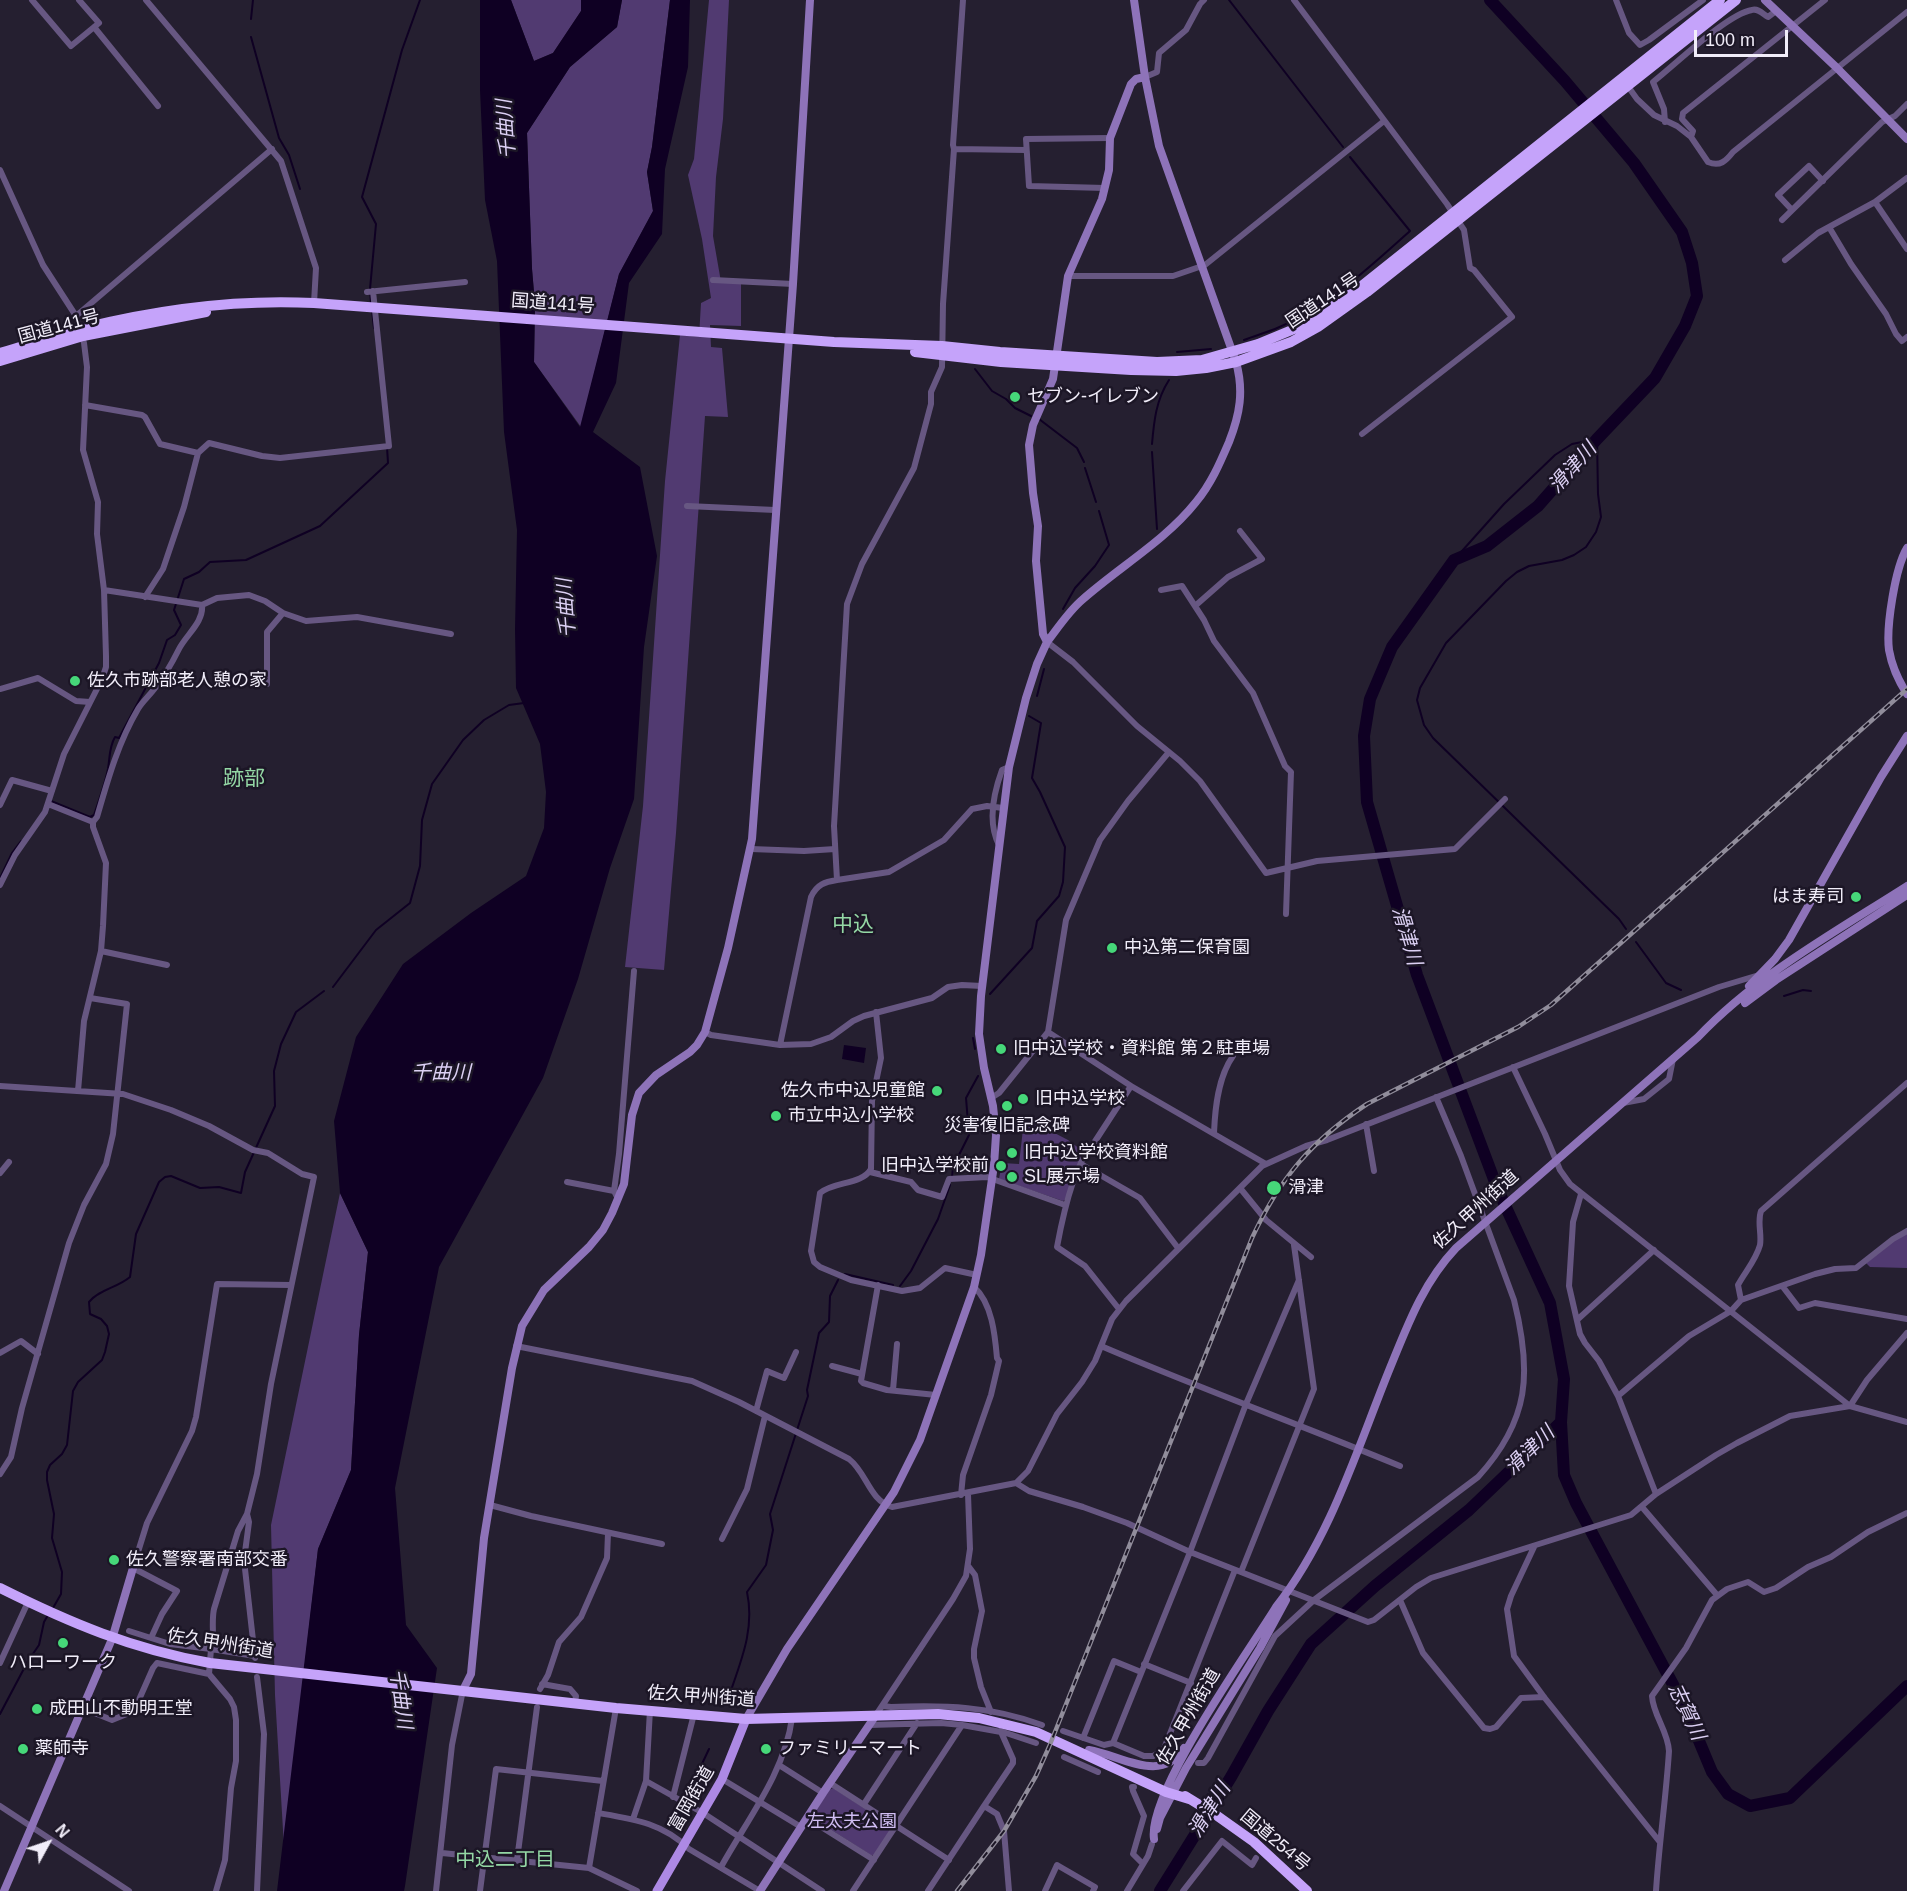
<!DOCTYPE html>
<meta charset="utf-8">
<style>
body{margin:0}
#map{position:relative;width:1907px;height:1891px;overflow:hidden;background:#251f30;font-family:Arial,sans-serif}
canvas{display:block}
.north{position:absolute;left:18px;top:1813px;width:60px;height:60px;-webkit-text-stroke:4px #1c1626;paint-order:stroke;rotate:50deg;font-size:16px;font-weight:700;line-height:24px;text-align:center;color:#f1edf9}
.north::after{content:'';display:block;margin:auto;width:21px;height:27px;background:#f1edf9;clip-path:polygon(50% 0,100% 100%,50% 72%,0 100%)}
.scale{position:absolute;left:1694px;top:30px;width:94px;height:27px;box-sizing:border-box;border:3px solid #f1edf9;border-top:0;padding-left:8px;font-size:18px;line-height:21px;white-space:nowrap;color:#f1edf9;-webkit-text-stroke:4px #1c1626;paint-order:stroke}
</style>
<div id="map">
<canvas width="1907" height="1891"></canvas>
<div class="north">N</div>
<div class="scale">100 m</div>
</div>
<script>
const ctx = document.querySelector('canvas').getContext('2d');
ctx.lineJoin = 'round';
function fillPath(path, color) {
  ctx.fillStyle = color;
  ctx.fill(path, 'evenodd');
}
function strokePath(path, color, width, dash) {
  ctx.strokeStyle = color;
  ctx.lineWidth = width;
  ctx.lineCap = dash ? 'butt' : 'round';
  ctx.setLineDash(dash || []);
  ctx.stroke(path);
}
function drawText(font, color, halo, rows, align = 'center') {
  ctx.font = font + ' Arial,"Noto Sans JP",sans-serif';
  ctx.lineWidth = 5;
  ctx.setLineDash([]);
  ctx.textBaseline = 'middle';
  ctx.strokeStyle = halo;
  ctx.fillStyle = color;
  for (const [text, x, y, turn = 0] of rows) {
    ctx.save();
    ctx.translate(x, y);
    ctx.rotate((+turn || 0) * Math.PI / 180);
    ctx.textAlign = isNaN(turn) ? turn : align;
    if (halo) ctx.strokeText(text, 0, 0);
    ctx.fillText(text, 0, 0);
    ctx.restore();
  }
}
fillPath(new Path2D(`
 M511,0h70v11l-28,42 -19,8z
 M622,0h48l-18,147 -5,25 6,39 -34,63 -38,153 -47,-65 1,-58 -3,-35 -5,-136 43,-66 47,-40z
 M709,0h20l-6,119 -7,58 -3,59 8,46 20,2v42l-31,-1 1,22 11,1 6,69 -23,-1 -29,417 -12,137 -39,-3 18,-161 22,-325 15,-146 19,2 2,-34 10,-5 -9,-59 -14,-64 6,-16z
 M1024,1120l15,2 6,6 23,12 16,12 -18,47 -3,2 -64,-22 3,-16 17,1z
 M340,1193l28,59 -9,83 -8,135 -33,79 -34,298 -9,-152 -4,-170z
 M1907,1233v35l-37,-1 -4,-4 34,-27z
 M833,1788l57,37 1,4 -17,26h-3l-57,-36 -1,-3 16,-26z`), '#513a71');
fillPath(new Path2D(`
 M480,0h31l23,61 19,-8 28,-42v-11h41l-5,27 -47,40 -43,66 5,136 3,35 -1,58 46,65 39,-153 34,-63 -6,-39 5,-25 18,-147h20l-2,67 -23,102 -3,65 -33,49 -13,100 -23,49 47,35 17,89 -13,91 -10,152 -24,69 -32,111 -35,99 -104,189 -44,221 11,137 31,43 -32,218 -1,5h-127l41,-342 33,-79 8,-135 9,-83 -28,-59 -6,-72 22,-84 47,-73 68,-51 55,-37 18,-48 2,-36 -6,-48 -24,-56 -1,-59 2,-99 -13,-98 -7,-171 -12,-61 -5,-110z
 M844,1045l22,3 -2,15 -22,-4z`), '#0f0023');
strokePath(new Path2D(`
 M1229,0l114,147
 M251,19l2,-19
 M251,37l28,101 10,17 11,34
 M371,304l-1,-15 6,-65 -14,-27 40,-147 18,-50
 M372,310l2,18
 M1244,340c10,-4 21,-7 31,-11 51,-21 94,-61 135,-98l-60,-74
 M1177,352l34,-3
 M975,369l17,22 14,8 9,9 16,8
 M1039,419l38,29 7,14
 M1152,444c2,-23 4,-44 17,-64
 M1152,452l5,77
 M1085,468l11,34
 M1454,560l50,-56 51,-49 17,-11 25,-5 1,55 3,23 -5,15 -10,15 -12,8 -12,5 -33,6 -12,6 -11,9 -60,62 -26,45 -3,12 7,25 9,13 186,181 7,10
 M1063,609l12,-21 20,-22 14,-21 -10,-34
 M1037,696l7,-27
 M51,801l39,16 4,-2c5,-15 11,-31 14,-46 2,-12 1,-22 7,-32l4,1 40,-75 8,-23 8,-5 6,-10 -7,-15 10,-31 15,-7 11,-10 36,-2 74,-34 68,-63 -1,-16
 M0,878l12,-25 9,-12
 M1636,942l30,41 15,7
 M333,987l43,-57 34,-27 10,-37 2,-46 10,-36 31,-44 21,-20 25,-15 15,-2
 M990,994l42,-46 5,-27 22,-25 4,-14 2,-35 -25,-55 -8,-14 9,-55 -12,-7
 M1784,996l19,-6 8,1
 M973,1038l2,11
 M952,1177l1,-10 16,-32 -3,-37 12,-22
 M845,1274l48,11
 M900,1286l11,-15 27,-52 12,-34
 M53,1608l8,-14 1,-22 -10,-34 2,-24 -7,-34v-8l3,-7 12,-11 5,-9 6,-54 5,-9 24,-22 3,-8 4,-18 -2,-8 -6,-7 -11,-5 -1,-12c11,-13 28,-14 41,-25l6,-43 23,-52 6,-5 6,-1 29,12 19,-1 22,6 4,-21 30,-66 -1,-35 7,-27 15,-32 28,-21
 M729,1696c12,-35 26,-67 18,-104l19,-27 7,-35 -3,-16 38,-118 -1,-6 12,-57 10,-11 1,-26 8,-16
 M0,1714l28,-53 11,-16 5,-23 4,-7
 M685,1800l24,-51`), '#0f0023', 2);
strokePath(new Path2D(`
 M1490,0l75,81 69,82 48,69 10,31 5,33 -12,30 -30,52 -58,61 -59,67 -51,40 -33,14 -62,87 -22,52 -6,37 3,66 50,173 81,215 52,113 14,76 -3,43 3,53 12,28 108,202 28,67 16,22 22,12 40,-8 117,-112
 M1160,1891l71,-114 37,-66 43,-67 64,-58 94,-76 92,-88`), '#0f0023', 12);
strokePath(new Path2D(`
 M32,0l39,46 28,-23 -20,-23
 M146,0l135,161 35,107 -2,35
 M1294,0l153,204 17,26 6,38 4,2 38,47 -150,117
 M1616,0l13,33 11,12 9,-5 54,-40
 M94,27l64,79
 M1145,77l12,-5 2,-19 27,-23 14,-26 4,-4
 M1627,85l10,14 17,16 23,11 14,11 17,25c12,5 18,-1 25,-10l174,-140
 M1665,122l-1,-13 -11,-27c22,-17 74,-68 99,-72 6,-2 11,4 16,7l8,-6
 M1691,137l2,-6 -11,-12 1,-6 142,-113
 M954,149l72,1
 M0,170l43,95 33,51 8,27 3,24 -4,83 15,52 -1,32 7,56 2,66v11l-4,12 -38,75 -19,58 -30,43 -15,30
 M1105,188l-76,-2 -3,-47 84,-1
 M1875,202l32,47
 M1792,210l-14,-15 31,-29 14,15
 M1782,220l100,-98 13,-6 12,-12
 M1829,227l22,37 35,50 10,20 6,7 5,-4
 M1785,260l33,-27 57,-31 32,-24
 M1068,276h105l32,-11 179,-144
 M713,280l80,4
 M367,292l98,-10
 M76,316l196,-167
 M85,405l57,10 3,2 15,27 38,9
 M687,506l88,4
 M104,590l98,15 15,-7 32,-3 16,6 18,12 23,8 51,-4 94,17
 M1161,590l21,-4 22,34 10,21 39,52 32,73 6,6 -5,142
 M145,597l18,-28 21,-62 14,-54 11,-10 53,13 18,2 109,-12 -16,-155
 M1195,606l33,-29 34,-18 -22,-28
 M1047,642l26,20 64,64 43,35 20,20 66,92 51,-12 138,-12 50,-50
 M267,684v-52l16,-19
 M0,689l38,-11 38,23 14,1
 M48,804l45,18
 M0,805l12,-25 40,11
 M999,845c-12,-23 -5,-53 3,-75l7,-3
 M751,849l53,2 31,-2
 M837,880l52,-8 55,-32 28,-31 15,-3 16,2
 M101,951l66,14
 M876,1012l5,46 -9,43 -1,68c-9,16 -37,12 -51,24l-9,58 3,11 6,5 31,13 51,11 18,-3 25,-20 32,7
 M705,1032l6,3 69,10 31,-1 20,-7 22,-16 11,-5 68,-18 16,-11 14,-2 20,1
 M1048,1032l83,54 135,78
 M780,1045l31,-148c6,-13 14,-15 26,-17l-3,-54 13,-222 15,-40 52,-96 17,-64v-12l11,-25 1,-63 11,-155 -1,-4 10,-145
 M1513,1067l32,67 15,36 10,14 280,222
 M0,1086l123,8 48,16 38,16 44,24 15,3 34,21 12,3 -43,207 -14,90 -10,40 2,8 -5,38 11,98
 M78,1091l6,-70 17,-70 2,-25 3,-63 -13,-36v-5l4,-5c11,-38 21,-74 41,-108 4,-7 12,-14 17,-21 10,-12 17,-25 24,-39 7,-14 25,-27 23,-44
 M991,1098l8,-5 49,-61 18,-112 34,-80 28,-39 41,-49
 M1623,1103l21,-4 25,-20 4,-20
 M1366,1124l8,47
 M1214,1133c1,-25 4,-56 19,-77
 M1081,1164l59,34 38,50
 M870,1172l41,10 7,8 24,7 7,-18 38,-2 78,28
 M0,1173l9,-11
 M567,1182l47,9
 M1240,1188l26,32 45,37
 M1581,1194l-8,28 -4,64 11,48 5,9 14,18 19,35 38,98
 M618,1199l-4,-8 5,-37 15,-183
 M878,1285l-17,96 2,2 24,7 49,5
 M1783,1287l16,21 16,-5 92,16
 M1741,1300l-3,-15c7,-13 18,-25 22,-40 2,-11 -3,-23 1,-34l146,-128
 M1119,1309l-34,-43 -28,-19c5,-27 16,-81 35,-101l39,-60
 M1577,1320l77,-70
 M516,1346l176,35 47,21 110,57c18,14 20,41 43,48l124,-24 13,8 54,16 44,16 63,29 178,70 6,-2 42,-33 15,-9 200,-63 25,-21 60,-39 21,-12 53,-27 60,-10 57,16
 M1101,1346c98,42 200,79 299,120
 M0,1353l21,-12 17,13
 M832,1366l30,8
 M893,1390l4,-46
 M1618,1396l71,-60 42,-25 10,-11 74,-26 20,-5 21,-1 37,-29 14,-8
 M1850,1406l17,-26 40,-47
 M756,1411l11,-40 17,7 12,-26
 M0,1474l11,-17 11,-49 47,-165 15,-38 22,-41 7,-30 14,-130 -37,-6
 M1016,1483l12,-12 29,-57 25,-32 13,-21 17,-42 14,-18 136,-135 44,-20 21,-6 392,-153 40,-12
 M961,1495l2,-20 28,-80 8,-34 -2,-3c-2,-23 -5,-55 -23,-71
 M490,1505l41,11 131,28
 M1642,1507l75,88
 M247,1514l-9,17 -24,78c-3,14 1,27 -3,40l-41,-5 -19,-6 11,-24 15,-23 -44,-23 14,-45 45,-92 4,-14 21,-133 74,1
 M722,1539l25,-50 18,-73
 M1534,1547l-23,49 -4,13 7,47 30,41 115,144
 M969,1567l6,8 7,36 -8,38v9l7,29 10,25
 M1241,1572l73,-183 -20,-144
 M1400,1600l23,53 61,75 6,1 6,-2 25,-29 23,-1
 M129,1631l22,7
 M0,1663l28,-61
 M1144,1664l47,19
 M257,1677l7,57 -7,157
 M542,1684l28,5 6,7 -1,7
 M540,1689l8,-14 11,-33 22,-25 26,-59 1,-25
 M883,1706l8,1c54,-2 100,-1 151,18
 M82,1708l30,12 22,-9 19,-43 4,-5 52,11
 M876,1715l77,-116 13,-23 4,-27 -2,-55
 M869,1725l72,-2 21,2
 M1000,1731l36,12
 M1063,1731l41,14 9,-2 31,13h9l10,-5 72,-181
 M1083,1738l31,-77 27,11
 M1113,1743l77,-191 56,-148 53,-124
 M1064,1757l34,15
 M1198,1763h6l4,-5 67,-122 39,-36 164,-123c52,-57 54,-105 36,-177l-53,-144 -25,-59
 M779,1765l44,28
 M722,1779l79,48
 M646,1781l57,32 119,78
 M830,1783l119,77
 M1134,1787h-2l1,4 11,25 -11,38 9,9
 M673,1797l21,-83
 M864,1804l53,-81
 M0,1806l129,85
 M598,1813c35,6 65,10 91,36l71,42
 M807,1818l67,42
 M633,1819l13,-38 4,-71
 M442,1853l147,15 48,23
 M517,1860l20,-153
 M721,1867c26,-47 64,-95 71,-149
 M589,1868l27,-160
 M216,1891l9,-31 6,-72 5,-27v-41l-2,-13 -4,-8 -21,-25 2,-25 44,7
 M436,1891l16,-146 11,-55
 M480,1891l16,-122 107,12
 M853,1891l109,-166 39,7 12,27v4l-29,43 13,8 7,17 5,60
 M928,1891l56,-85
 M1045,1891l12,-26 38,22 -2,4
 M1127,1891l21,-35 4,-12
 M1183,1891l39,-50 30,24 4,-7
 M1656,1891c3,-47 10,-93 13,-140 -1,-20 -16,-36 -17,-55l34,-48 26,-48 15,-11 21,-7 16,10 12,-4 32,-21 23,-10 37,-25 39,-19`), '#675782', 6);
strokePath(new Path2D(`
 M1765,0l72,68 70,71
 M1907,548c-12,20 -21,79 -18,102 3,17 9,30 18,44
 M1047,642c11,-14 21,-30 35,-42 37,-33 83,-59 114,-98 15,-18 24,-39 33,-60 11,-28 15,-51 7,-80l-77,-216 -14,-69
 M1749,986l26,-27 14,-19 92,-163 26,-41
 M1745,1003l31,-23 131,-85
 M463,1690l8,-16 13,-136 28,-170 10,-42 22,-36 45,-43 14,-17 9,-17 12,-29 8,-69 7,-22 17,-18 34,-23 7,-7 8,-13 23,-84 24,-109 41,-555 17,-284
 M746,1719l41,-70 107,-157 26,-52 54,-153 7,-32 13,-90 2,-30 -3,-29 -9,-38 -5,-34 2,-38 28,-229 17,-69 11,-34 10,-22 -4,-8 -7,-73 2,-35 -5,-33 -4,-48 4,-20 20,-46 15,-103 34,-77 7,-29 1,-32 21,-54 5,-5 9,-2 -11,-77
 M1089,1750c32,5 72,35 95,-2
 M1157,1829l3,-11 26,-50 74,-120 26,-48
 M1154,1839c-7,-46 95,-188 122,-232 55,-70 81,-158 114,-239 18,-44 33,-85 66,-120l242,-211c59,-62 137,-105 209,-151
 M4,1891l108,-252 21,-71
 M760,1891l63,-98 53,-78`), '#8e73b9', 8);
strokePath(new Path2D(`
 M657,1891l65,-112 24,-60`), '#ad89e4', 9);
strokePath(new Path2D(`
 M915,352l86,10 130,8 45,1 30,-3 30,-6 55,-20 27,-15 49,-35 369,-292
 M0,353c28,-8 55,-18 83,-25 77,-19 153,-29 231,-25l520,39 108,4 58,6 157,10 45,-2 56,-16 41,-17 30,-18 34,-24 357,-285
 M0,361l83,-25 123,-24
 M0,1588c70,35 132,61 210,75l406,45 130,11 192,-5 41,4 57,14 130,60 23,7
 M1185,1796l31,19 38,27 53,49`), '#c5a3fa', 10);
const rail = new Path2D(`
 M957,1891l47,-60 32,-55 13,-29 203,-509c28,-60 59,-97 115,-134l151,-77 33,-22 356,-316`);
strokePath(rail, '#918d9b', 4.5);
strokePath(rail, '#1c1626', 2, [7]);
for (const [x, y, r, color] of [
 [1015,397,6,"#46d779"],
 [75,681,6,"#46d779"],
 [1856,897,6,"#46d779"],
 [1112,948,6,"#46d779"],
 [1001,1049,6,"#46d779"],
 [937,1091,6,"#46d779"],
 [1023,1099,6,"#46d779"],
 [1007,1106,6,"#46d779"],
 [776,1116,6,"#46d779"],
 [1012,1153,6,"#46d779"],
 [1001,1166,6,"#46d779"],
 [1012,1177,6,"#46d779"],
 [1274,1188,8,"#46d779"],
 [114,1560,6,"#46d779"],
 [63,1643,6,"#46d779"],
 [37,1709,6,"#46d779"],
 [23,1749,6,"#46d779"],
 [766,1749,6,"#46d779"]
]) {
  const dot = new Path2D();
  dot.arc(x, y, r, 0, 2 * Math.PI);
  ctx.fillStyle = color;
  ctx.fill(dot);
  strokePath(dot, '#1c1626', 2);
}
drawText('18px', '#f1edf9', '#1c1626', [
 ["国道141号",1323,301,-34],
 ["国道141号",553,304,4],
 ["国道141号",59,327,-15],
 ["佐久甲州街道",1476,1210,-42],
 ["佐久甲州街道",220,1644,9],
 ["佐久甲州街道",701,1697,4],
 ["佐久甲州街道",1189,1717,-60],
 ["富岡街道",692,1799,-60],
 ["国道254号",1275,1841,40]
]);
drawText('18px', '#f1edf9', '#1c1626', [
 ["セブン-イレブン",1027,397],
 ["佐久市跡部老人憩の家",87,681],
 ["はま寿司",1844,897,"right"],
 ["中込第二保育園",1124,948],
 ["旧中込学校・資料館 第２駐車場",1013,1049],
 ["佐久市中込児童館",925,1091,"right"],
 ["旧中込学校",1035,1099],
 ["市立中込小学校",788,1116],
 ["災害復旧記念碑",1007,1126,"center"],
 ["旧中込学校資料館",1024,1153],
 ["旧中込学校前",989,1166,"right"],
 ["SL展示場",1024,1177],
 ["滑津",1288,1188],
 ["佐久警察署南部交番",126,1560],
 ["ハローワーク",63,1663,"center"],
 ["成田山不動明王堂",49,1709],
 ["薬師寺",35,1749],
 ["ファミリーマート",778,1749]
], 'left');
drawText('18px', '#d0bdf3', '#1c1626', [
 ["左太夫公園",852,1822]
]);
drawText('italic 20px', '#dcd0f4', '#1c1626', [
 ["千曲川",507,129,-94],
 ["滑津川",1573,468,-48],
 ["千曲川",567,608,-94],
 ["滑津川",1406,936,74],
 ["千曲川",441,1073],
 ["滑津川",1530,1451,-44],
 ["千曲川",400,1699,82],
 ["志賀川",1686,1712,65],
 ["滑津川",1210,1810,-58]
]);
drawText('20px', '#94d8a5', '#1c1626', [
 ["中込二丁目",505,1860]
]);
drawText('21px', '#94d8a5', '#1c1626', [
 ["跡部",244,779],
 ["中込",853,925]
]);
</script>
